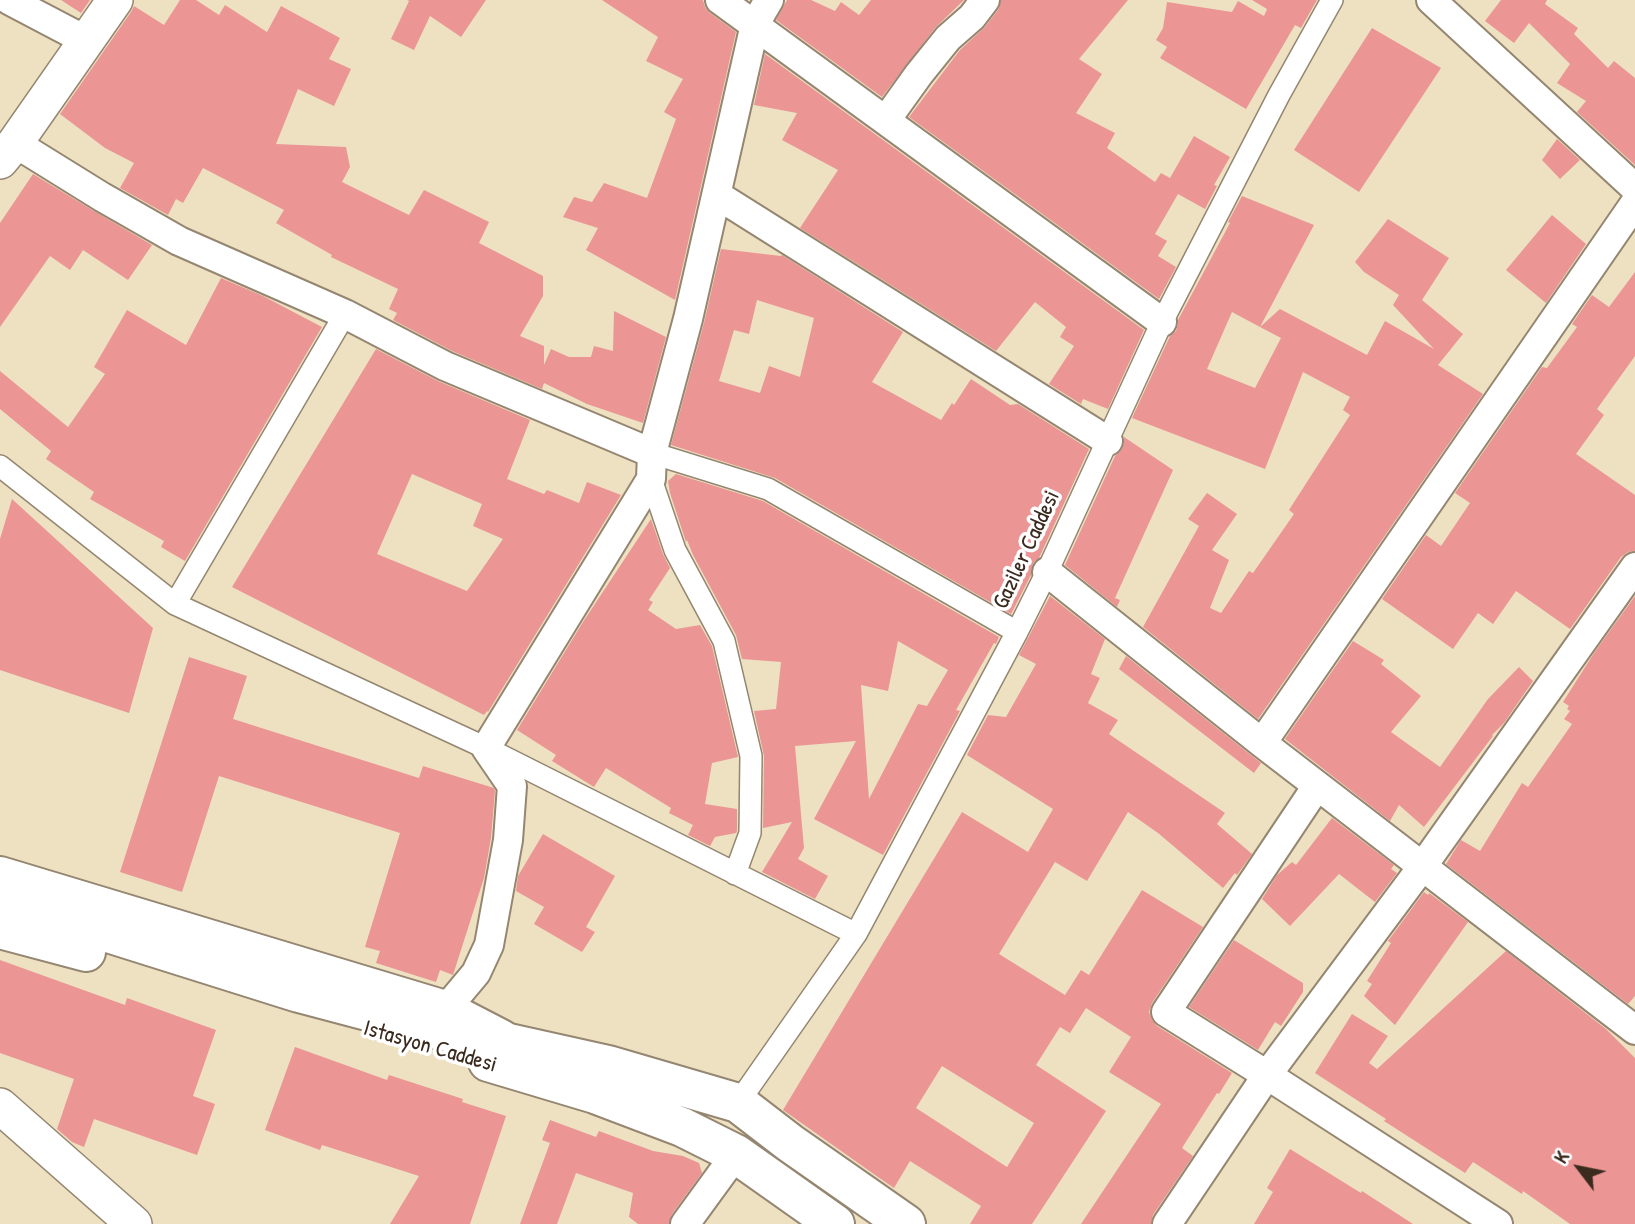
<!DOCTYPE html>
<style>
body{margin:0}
#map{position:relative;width:1635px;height:1224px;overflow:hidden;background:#eee1c2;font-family:"Patrick Hand",sans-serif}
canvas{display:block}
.north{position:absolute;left:1544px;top:1133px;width:70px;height:70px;-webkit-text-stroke:5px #fff;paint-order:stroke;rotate:302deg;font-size:19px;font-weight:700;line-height:28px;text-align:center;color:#3b2a1e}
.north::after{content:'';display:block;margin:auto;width:24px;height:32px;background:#3b2a1e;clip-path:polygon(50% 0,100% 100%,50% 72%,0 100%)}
</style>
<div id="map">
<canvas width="1635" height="1224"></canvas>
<div class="north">K</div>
</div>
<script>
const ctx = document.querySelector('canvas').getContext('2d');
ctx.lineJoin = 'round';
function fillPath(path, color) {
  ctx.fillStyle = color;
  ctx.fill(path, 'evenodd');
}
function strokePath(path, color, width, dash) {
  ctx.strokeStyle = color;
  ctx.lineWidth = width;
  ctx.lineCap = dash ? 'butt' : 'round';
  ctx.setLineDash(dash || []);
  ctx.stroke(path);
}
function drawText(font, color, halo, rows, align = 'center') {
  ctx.font = font + ' "Patrick Hand",sans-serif';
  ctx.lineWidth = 7;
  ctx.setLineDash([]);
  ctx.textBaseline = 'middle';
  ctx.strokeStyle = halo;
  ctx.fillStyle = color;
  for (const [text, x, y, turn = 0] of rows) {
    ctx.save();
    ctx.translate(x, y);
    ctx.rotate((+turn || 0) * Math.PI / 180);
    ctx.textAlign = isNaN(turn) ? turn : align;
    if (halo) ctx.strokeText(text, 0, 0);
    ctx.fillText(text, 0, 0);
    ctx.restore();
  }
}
fillPath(new Path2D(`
 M61,0h29l-9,13z
 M180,0h16l23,15 6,-10 42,27 14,-26 59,32 -11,21 22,10 -17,37 -36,-17 -22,55 70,3 4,20 -8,15 67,33 15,-25 65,32 -10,21 64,33v20l-23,40 24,10v19l7,-16 18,8h22l3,-11 19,5 1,-40 52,26 -23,86 -56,-19 -43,-21 -2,6 -90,-38 -59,-31 4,-7 -8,-4 9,-20 -67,-32 1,-2 -56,-32 8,-13 -81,-42 -20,35 -7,-4 -8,16 -48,-27 14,-25 -29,-15 -45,-34 71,-102 3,-6 30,19z
 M407,0h79l-25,37 -31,-21 -16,34 -23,-11 18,-38z
 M602,0h101l2,7 5,6 26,19 -61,268 -89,-50 12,-22 -35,-11 11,-20 18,5 12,-19 43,15 29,-79 -12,-7 19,-33 -37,-18 12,-24z
 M787,0h24l24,11 6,-9 18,13 12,-15h93l-29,28 -53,69 -106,-77z
 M1001,0h127l-49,59 23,15 -26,39 39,20 -8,15 48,34 6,-9 9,5 24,-42 36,21 -16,28 3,1 -12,23 -27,-15 -23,40 12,7 -9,15 18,11 -17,32 -250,-182 51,-67 25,-23 13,-17z
 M1252,0h65l-16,28 -6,-3 -49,84 -86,-51 7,-11 -11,-7 7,-12 4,-26 65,10 6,-11 26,15 3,-7z
 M1501,0h46l-2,4 33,24 -4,6 34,34 6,-7 21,17v87l-58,-53 9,-11 -29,-18 13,-19 -41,-41 -15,20 -29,-22z
 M1372,28l69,40 -82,124 -65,-42z
 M765,54l379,276 -36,79 -25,-10 -2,5 -32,-20 25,-38 -14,-9 6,-10 -31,-25 -39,49 -196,-123 38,-58 -56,-30 15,-27 -43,-8z
 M1557,139l23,21 -20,19 -18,-19z
 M33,174l61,37 58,34 -24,35 -45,-30 -13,20 -20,-14 -50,71v-104z
 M1242,196l72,29 -54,102 -28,-15 -25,57 48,19 26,-50 -21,-11 20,-18 87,46 18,-34 49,28 -41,-44 6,-10 -35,-23 -9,-10 33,-43 61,39 -27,42 41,34 -25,31 45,29 -225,325 -115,-92 56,-101 -11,-7 19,-26 30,21 -25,36 17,10 -19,48 11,5 28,-42 4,2 41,-59 -5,-4 61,-95 -7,-5 7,-13 -47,-25 -38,97 -133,-51 38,-82 6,-5 2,-7v-4l52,-97 -2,-1z
 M1552,215l34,29 -40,59 -40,-33z
 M721,249l60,7 1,-1 121,77 -31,50 69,38 11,-17 2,2 17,-26 39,26 8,-1 71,45 -50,109 -5,4 -3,7v6l-20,39 -236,-136 -104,-33 33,-122zM757,300l57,18 -14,59 -31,-11 -9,27 -41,-12 15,-51 15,4z
 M1635,272v84l-38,53 7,6 -28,39 59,41v56l-7,1 -7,5 -51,72 -54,-38 -23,33 -15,-11 -25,36 -71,-50 44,-64 15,11 29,-43 -15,-10 87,-126 5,1 30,-41 -5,-3 20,-29 17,12z
 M221,278l42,18 59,31 -137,234 -24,-14 3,-6 -74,-42 4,-7 -48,-33 5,-8 -51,-42v-38l68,56 37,-53 -11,-7 33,-57 59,35z
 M376,349l62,32 92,39 -23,59 37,15 3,-4 32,13 8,-21 34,13 -133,217 -1,-1 -3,4 -252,-128zM412,474l70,30 -9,22 30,13 -36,52 -90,-37z
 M1124,437l49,33 -58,128 5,2 -3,7 -52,-42 50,-109 7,-7 2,-7z
 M676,474l87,27 236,136 -3,7 -2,-1 -38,67 4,1 -77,144 -69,-36 42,-78 -61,5 9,102 -6,11 30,17 -13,23 -53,-27 30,-50 -29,6 1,-72 -10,-45 22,-2 5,-47 -39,-3 -6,-24 -43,-80 -6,-15 -1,2 -16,-49 -2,-12zM898,641l50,29 -21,36 -9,-2 -49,95 -8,-114 27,6z
 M12,499l141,129 -24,85 -129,-43v-131z
 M651,519l12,35 7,14 -21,32 4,2 -5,8 28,19 24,-4 12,21 26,111 -26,6 -7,41 32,5v22l-1,2 -21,4 -5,9 -22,-11 5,-10 -24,-12 2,-5 -65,-40 -12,19 -42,-26 4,-6 -39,-25 66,-108z
 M1050,596l55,43 -14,35 9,4 -12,25 30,17 -9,14 116,79 -8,11 35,30 -15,21 -2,-2 -12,15 -65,-55 -30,-21 -41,69 -32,-19 -56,92 66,41 16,-25 8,5 53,-85 61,37 -51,76 -3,9 3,8 5,6 75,47 -13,21 -2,-1 -35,55 11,8 -40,59 -2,9h-70l80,-120 -52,-32 22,-35 -45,-29 -16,25 -10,-6 -24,38 70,46 -74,113h-62l11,-18 -71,-45 -16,27 -16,-11 -95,-67 179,-298 66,40 25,-43 -86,-54 21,-40 18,2 30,-53 -17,-9zM942,1066l92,57 -27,44 -91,-59z
 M1635,596v400l-7,8 -182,-140 15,-24 19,11 42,-68 6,4 44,-63 -8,-5 6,-8 -3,-2 2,-3 -6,-4 31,-49z
 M1353,641l31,19 -3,4 40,32 -30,36 49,35 48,-68 31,-32 14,14 -29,42 -12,12 1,1 -69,91 -25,-22 -9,16 -105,-82z
 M1126,656l135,107 -7,10 -135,-104z
 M189,657l58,19 -14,43 186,59 4,-12 71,22 1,3 -4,47 -7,40 -31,97 -13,-5 -4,12 -60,-19 4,-12 -15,-4 35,-114 -181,-57 -37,116 -62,-20z
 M1332,818l62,47 -3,4 6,4 -22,29 -36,-28 -49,52 -28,-27 15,-24 15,-13 4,3z
 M543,834l72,42 -29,51 9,5 -13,20 -48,-28 10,-17 -28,-16 2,-15z
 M1424,892l4,3 1,-2 39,29 -73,103 -31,-29 8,-12 -5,-3 24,-38 -3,-2z
 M1234,940l69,43v9l-22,34 -6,-4 -17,28 -69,-43z
 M1506,951l100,78 29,29v166h-65l-47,-33 -1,3 -49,-32 -8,11 -81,-52 2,-2 -71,-46 37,-59 36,22 -19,27 8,6z
 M0,960l125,45 2,-7 89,32 -23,66 22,8 -18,51 -103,-36 -10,28 -12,-5 -15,-13 17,-50 -74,-26z
 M295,1047l92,33 2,-5 74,24 -1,3 44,14 -36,108h-80l29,-48 -97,-31 -2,5 -55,-20z
 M550,1120l46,17 3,-6 54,20 30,5 16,7 3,10 -30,41 -3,10h-31l-9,-7 4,-24 -57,-20 -19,51h-37l30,-81 -8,-3z
 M1290,1149l71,44 1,-2 51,33h-159l19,-32 -6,-4z`), '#eb9595');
const pedestrian = new Path2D(`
 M652,453l116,36 249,143
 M0,466l175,138 311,144 370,186
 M651,479l24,71 49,91 27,115 -1,77 -15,41
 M175,604l170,-290
 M738,1103l118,-169 161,-302 30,-60 115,-250 117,-227 53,-95`);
const minor = new Path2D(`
 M9,0l78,41
 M720,0l442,322
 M1431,0l204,188
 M886,120l33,-46 29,-36 24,-21 13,-17
 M15,143l87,54 77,44 166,73 100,52 207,87
 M717,195l391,246
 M1047,572l215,171 373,287
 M1262,743l373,-540
 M1317,786l-151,226 101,63 231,149
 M445,1010l31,-37 13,-28 19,-105 4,-54 -26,-38 165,-269 1,-26 36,-134 67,-295 14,-24
 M685,1224l51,-70
 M1167,1224l100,-149 155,-208 213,-300`);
const tertiary = new Path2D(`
 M0,161l15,-18 100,-143
 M0,1106l134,118`);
const secondary = new Path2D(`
 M0,876l445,134 56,29`);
const primary = new Path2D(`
 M0,899l299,94 151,40 59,10 99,22 130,38 52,40 116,81
 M0,929l86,23
 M488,1062l107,32 87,33 54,27 99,70`);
strokePath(pedestrian, '#948670', 24);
strokePath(minor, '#948670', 32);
strokePath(tertiary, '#948670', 38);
strokePath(secondary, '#948670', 42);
strokePath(primary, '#948670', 42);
strokePath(pedestrian, '#fff', 21);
strokePath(minor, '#fff', 28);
strokePath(tertiary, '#fff', 35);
strokePath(secondary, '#fff', 38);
strokePath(primary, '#fff', 38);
drawText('23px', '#3b2a1e', '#fff', [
 ["Gaziler Caddesi",1027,550,-65],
 ["Istasyon Caddesi",430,1047,16]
]);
</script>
